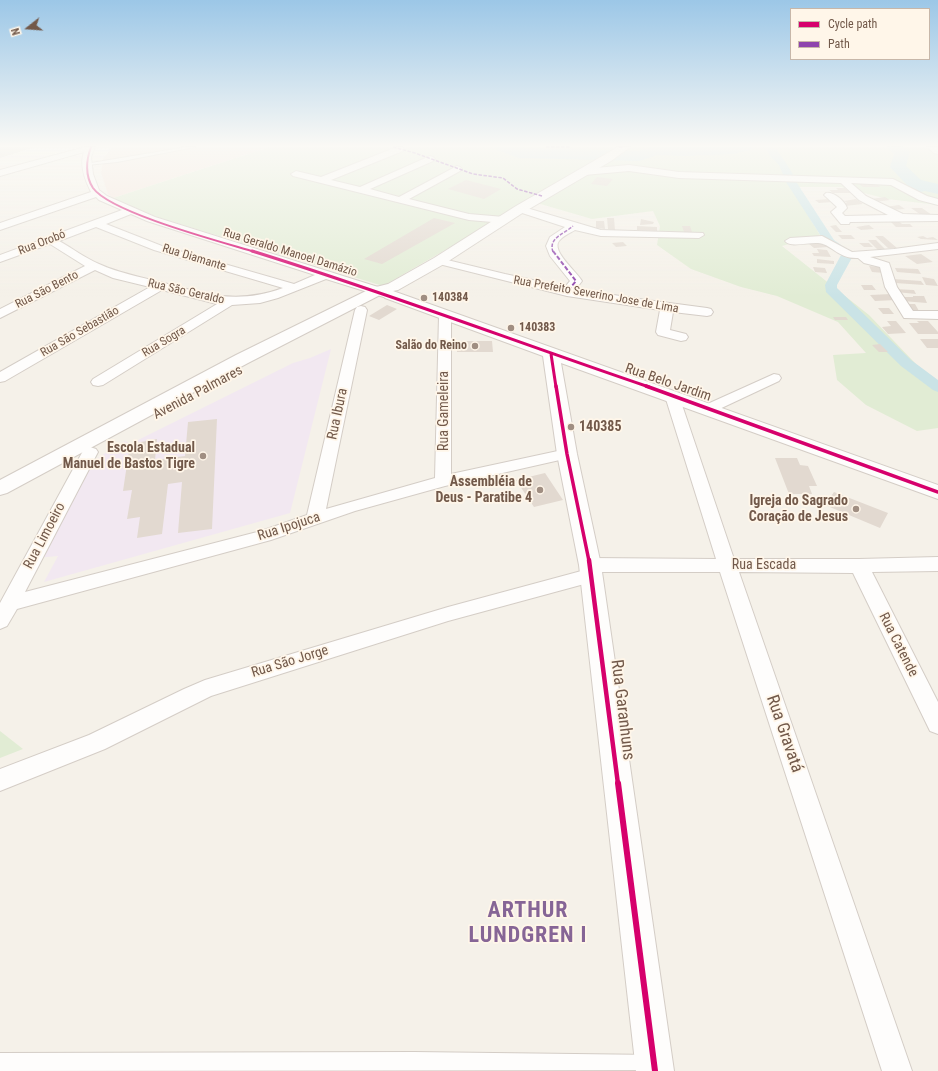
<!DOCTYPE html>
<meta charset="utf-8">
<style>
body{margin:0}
#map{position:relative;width:938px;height:1071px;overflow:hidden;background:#f5f1e9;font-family:"Roboto Condensed",sans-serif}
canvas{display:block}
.legend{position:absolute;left:790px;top:8px;width:140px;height:52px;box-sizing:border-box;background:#fff6e9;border:1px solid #c7b7a9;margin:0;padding:5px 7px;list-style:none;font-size:12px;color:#72594a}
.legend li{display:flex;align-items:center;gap:8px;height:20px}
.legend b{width:20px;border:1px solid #c7b7a9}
.north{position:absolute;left:8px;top:8px;width:40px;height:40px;-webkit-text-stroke:3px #fff6e9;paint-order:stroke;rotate:253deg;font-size:11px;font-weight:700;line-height:16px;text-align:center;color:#72594a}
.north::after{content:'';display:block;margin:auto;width:14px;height:18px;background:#72594a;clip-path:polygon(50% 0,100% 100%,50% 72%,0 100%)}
</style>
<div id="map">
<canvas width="938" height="1071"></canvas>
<ul class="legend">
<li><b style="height:5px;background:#d6006c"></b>Cycle path</li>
<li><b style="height:5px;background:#8e44ad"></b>Path</li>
</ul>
<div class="north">N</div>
</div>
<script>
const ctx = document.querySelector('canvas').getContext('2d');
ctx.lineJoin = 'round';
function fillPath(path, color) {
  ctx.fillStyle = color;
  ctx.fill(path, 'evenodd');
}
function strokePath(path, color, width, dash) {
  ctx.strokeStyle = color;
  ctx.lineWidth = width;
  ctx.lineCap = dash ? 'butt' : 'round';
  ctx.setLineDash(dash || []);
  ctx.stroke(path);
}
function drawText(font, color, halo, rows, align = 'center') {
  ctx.font = font + ' "Roboto Condensed",sans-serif';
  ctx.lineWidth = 3.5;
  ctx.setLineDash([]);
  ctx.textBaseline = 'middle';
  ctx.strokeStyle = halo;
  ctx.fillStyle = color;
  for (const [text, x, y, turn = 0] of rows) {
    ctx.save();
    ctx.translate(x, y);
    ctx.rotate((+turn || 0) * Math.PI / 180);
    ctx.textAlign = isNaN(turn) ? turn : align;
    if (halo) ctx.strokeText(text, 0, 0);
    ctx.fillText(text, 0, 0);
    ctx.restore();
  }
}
fillPath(new Path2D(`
 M112,147h157l-156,51 -5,-4 -7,-21 2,-14z`), '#f6e6dc');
fillPath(new Path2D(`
 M331,349l-41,164 -246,69 14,-26 -22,2 49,-92 40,-25 5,3 163,-81 17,-5z`), '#f2e8f1');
fillPath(new Path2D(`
 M269,147h661l8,7v51l-51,-6 -46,-12h-50l29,48 -38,11 87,69 69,72v41l-21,3 -51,-26 -29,-25 -4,-25 33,-2 -28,-31 -61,-26 -36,-9 -50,-18 -34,-24 3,-19 -7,-15 -61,8 -62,-18 -147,85 -226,-69 -44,-19z
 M0,731l23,18 -23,9z`), '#e1ecd4');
fillPath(new Path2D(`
 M765,147l11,1c6,10 13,18 18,29l-2,2 3,1 39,60 20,14 -17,31v3l74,72 27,20v12l-5,-2 -32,-24 -75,-74 -1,-7 16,-30 -15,-11 -40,-62 2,-2 -3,-1 -6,-14 -8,-8z`), '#cae3e6');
fillPath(new Path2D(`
 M495,147l143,4 13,-4h101l-2,3 -16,4 -49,2 -27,-1 -19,6 -120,-3 -22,-8z
 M886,147c8,-1 19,-3 24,5l-4,14 15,14 17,4v10l-13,-3 -9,2 -6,-1 -4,-8 -16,-17 4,-13z`), '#cae3e6');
fillPath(new Path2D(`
 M0,147h36l-36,11z
 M597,177l16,2 -6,7 -16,-2z
 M466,180l35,9 -17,10 -36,-10z
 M875,182l5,5h-17l-5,-4z
 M836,188h9l6,5h-18l-4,-3h9z
 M885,197l5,3 -15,2 -5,-3z
 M829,199l4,3 -14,1 -4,-3z
 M856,199l7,5 -18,2 -4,-3h6l-3,-2z
 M899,205l6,4 -14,1 -6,-3z
 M911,208h11l10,7h-11z
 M434,218l21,5 -73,41 -18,-5z
 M607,218h7l1,12 -7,-1z
 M641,219l13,3 -1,2 -13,1z
 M596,221h8l1,8 -9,-1z
 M890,221h9l3,3h8l3,3h-17z
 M836,225l6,7h-6l-6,-6z
 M869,225l5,4 -13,1 -5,-3z
 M637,226l20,1v4l-20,-1z
 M682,226h8l2,6h-8z
 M838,235h13l4,4h-13z
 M875,236h8l14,12h-9z
 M923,236l4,2 6,-1 5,3 -17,-1 -4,-2z
 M868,240h8l10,10h-8z
 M623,242l4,4 -11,1 -4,-4z
 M824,243l5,4 -15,1 -5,-4z
 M859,243h10l4,4h-9z
 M817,249l10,1 4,7 -17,-1 -2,-3h7z
 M921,254l12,8 -16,2 -12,-8z
 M817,259l17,2v3l-17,-1z
 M869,266l12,1 3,6 -12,-1z
 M813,267l12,1 2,5 -12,-1z
 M895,268l23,1 3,5 -24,-2z
 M922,277l12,2 4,7 -12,-1z
 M893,279l28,2 3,4 -29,-2z
 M861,285h11l4,5h-12z
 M894,289l20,1 2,4 -20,-2z
 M891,294l5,6 -21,1 -5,-6z
 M913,296h11l3,7 -25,-2 -3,-4h14z
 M905,304h10l4,7 -10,-1z
 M387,305l10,4 -18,11 -10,-4z
 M878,308h11l5,6h-11z
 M833,317h13l2,3h-13z
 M887,321h9l10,12 -18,1 -6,-7 9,-1z
 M917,321h11l10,11v2h-20l-9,-11h10z
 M920,339h18v9h-11z
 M457,341h35l1,11h-36z
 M880,344l8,8h-9l-7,-7z
 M217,419l-5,110 -34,4 4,-51 -14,2 -6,50 -25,4 3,-21 -13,2 5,-29 -9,1 7,-47 27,-5 -2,21 30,-4 3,-34z
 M775,458h22l3,7 8,1 9,20h-8l3,8h-23z
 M545,473l18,27 -29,7 -18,-27z
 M834,492l54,21 -8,15 -55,-23z`), '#e2d9d0');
const lane = new Path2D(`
 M187,147h8l-78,15 -30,3 -2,-1z`);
const street = new Path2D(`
 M85,147h10l-4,10 2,17 6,16 8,6 48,21 239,75 2,3 -2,3 -4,1 -64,-20 -48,19 -18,5 -28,2 -129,80 -5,1 -5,-1 -2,-3 2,-3 124,-75 -55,-14 -157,91 -5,1v-10l150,-85 -37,-9 -18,-8 -95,48v-9l85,-43 -35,-22 -50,18v-7l122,-45 -23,-10 -3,-3 -96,33v-7l91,-31c-6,-12 -12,-27 -7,-40l-84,24v-6zM131,214l16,7 168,54 -21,9 -132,-38 -56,-22zM96,227l58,23 129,38c-47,17 -77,6 -123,-6 -20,-5 -41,-9 -61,-18 -14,-6 -27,-16 -40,-23z
 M397,147h4l3,2 -1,2 -72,29 29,7 70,-31 3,1 2,2 -2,2 -63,28 29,8 58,-31 3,1 2,2 -2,2 -51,28 60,15 35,3 5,3 -5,3 -35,-3 -176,-44 -2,-2 5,-3 25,6z
 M629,165l50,7 214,7 34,17 11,3v6l-19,-5 -28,-15 -40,-2 15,13 37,18 35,1v6l-88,1 -1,2h-8l-10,-12 6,-5 -13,-12 2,-2c7,-2 19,8 21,15l-5,5 3,3 43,-1 -29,-15 -18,-17 -162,-5 -50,-7 -45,4 -5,-3 5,-3z
 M520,206l81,24 102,3 1,2 -5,3 -98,-2 -26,-6c-5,3 -12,6 -16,11 -8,10 18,31 23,40l-6,8 63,10 68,9 4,1 2,3 -2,3 -4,1 -34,-4 -3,18 16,4 2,3 -2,3 -5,1 -23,-6 -2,-3 4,-22 -93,-14 -132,-33 -2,-2 2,-2 4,-1 66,16 60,13 5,-6 -20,-25 -4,-10 4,-9 15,-10 -49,-16 -1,-2z
 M822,236l30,16 42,-3 44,-6v6l-68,8 19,6 8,24 16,24h25v8l-34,-1 -19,-31 -5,-20 -16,-4 -6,-5c-20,1 -28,-15 -40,-15 -9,-1 -28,5 -33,-2l5,-3z
 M361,306l4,1 2,3 -41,199 109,-31 4,-162 1,-3h10l1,3v158l116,-25 6,2 2,3 -2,3 -128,29 -90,25 -84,29 -254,69 -10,17 -7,3v-26l84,-154 6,-2 6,2 2,3 -73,140 236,-61 46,-16 48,-205 2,-3z
 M774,374l5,1 2,3 -2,3 -66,31 -5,1 -5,-1 -2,-3 2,-3z
 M672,392l5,1 2,3 55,163h125l79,-2v14l-66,1 66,130v32l-8,-3 -77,-158 -114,-1 173,499h-30l-162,-499h-120l1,3 -2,5 -151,41 -237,75 -106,53 -105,42v-22l89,-34 95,-46 21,-9 243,-73 137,-37 -4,-5 2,-5 7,-2 126,1 -51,-163 2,-3z
 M414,1052l241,3 11,4 4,11 -670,1v-18z`);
const secondary = new Path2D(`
 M618,147h12l-19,14 -87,51 -80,52 -46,26 -5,1 545,194v14l-377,-136 16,91 24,111 73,506h-38l-57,-506 -22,-111 -14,-98 -158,-58 -3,-4 -134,69 -241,130 -7,2v-15l236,-125 136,-67 16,-4 46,-26 82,-52z
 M927,147h11v7l-4,-1z`);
strokePath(lane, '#d4cdc6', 2);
strokePath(street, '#d4cdc6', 2);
strokePath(secondary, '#d4cdc6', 2);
fillPath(lane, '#fefdfc');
fillPath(street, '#fefdfc');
fillPath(secondary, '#fefdfc');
strokePath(new Path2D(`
 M393,147l22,6 58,21 30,4 14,11 25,7
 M546,147h25
 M619,147h5
 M553,252c-5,-14 11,-18 20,-26`), '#8e44ad', 1.5, [3.5, 1.5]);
strokePath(new Path2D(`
 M553,251l23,30 -9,11`), '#8e44ad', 2, [4.5, 2]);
strokePath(new Path2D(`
 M91,147c-5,13 -6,29 2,41 18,25 129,54 162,64`), '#d6006c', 2);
strokePath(new Path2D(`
 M252,251c133,41 264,91 397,136
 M551,354l5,33`), '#d6006c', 3);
strokePath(new Path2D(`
 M556,386l11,68 22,107
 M646,386l292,106`), '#d6006c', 3.5);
strokePath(new Path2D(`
 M589,560l29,224`), '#d6006c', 4.5);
strokePath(new Path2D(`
 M618,783l37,288`), '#d6006c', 6);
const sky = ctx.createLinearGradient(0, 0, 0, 297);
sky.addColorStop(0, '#9cc7e7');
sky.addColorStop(0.49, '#faf9f5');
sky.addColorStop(1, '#faf9f500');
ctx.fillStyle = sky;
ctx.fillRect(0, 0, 938, 297);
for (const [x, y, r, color] of [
 [424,298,4,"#a08e82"],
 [511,328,4,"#a08e82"],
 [475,346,4,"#a08e82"],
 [571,427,4,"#a08e82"],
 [203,456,4,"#a08e82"],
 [540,490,4,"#a08e82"],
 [856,509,4,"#a08e82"]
]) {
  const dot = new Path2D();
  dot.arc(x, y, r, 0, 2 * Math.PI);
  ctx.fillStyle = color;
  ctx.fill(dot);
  strokePath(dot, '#fff6e9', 1.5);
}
drawText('12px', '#72594a', '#fff6e9', [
 ["Rua Orobó",42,243,-21],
 ["Rua Geraldo Manoel Damázio",290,253,17],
 ["Rua Diamante",194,258,17],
 ["Rua São Bento",47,290,-27],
 ["Rua São Geraldo",186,292,13],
 ["Rua Prefeito Severino Jose de Lima",596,295,10],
 ["Rua São Sebastião",80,332,-30],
 ["Rua Sogra",164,342,-31]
]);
drawText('bold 12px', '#72594a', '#fff6e9', [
 ["140384",432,298],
 ["140383",519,328],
 ["Salão do Reino",467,346,"right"]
], 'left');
drawText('14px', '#72594a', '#fff6e9', [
 ["Rua Belo Jardim",668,383,19],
 ["Avenida Palmares",198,393,-28],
 ["Rua Gameleira",444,411,-90],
 ["Rua Ibura",338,414,-78],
 ["Rua Ipojuca",289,527,-18],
 ["Rua Limoeiro",45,536,-62],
 ["Rua Escada",764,565],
 ["Rua Catende",898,645,63],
 ["Rua São Jorge",290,662,-17]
]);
drawText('bold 14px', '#72594a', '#fff6e9', [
 ["140385",579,427,"left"],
 ["Escola Estadual",195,448],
 ["Manuel de Bastos Tigre",195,464],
 ["Assembléia de",532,482],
 ["Deus - Paratibe 4",532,498],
 ["Igreja do Sagrado",848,501],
 ["Coração de Jesus",848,517]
], 'right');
drawText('17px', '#72594a', '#fff6e9', [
 ["Rua Garanhuns",622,710,83],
 ["Rua Gravatá",784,734,71]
]);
ctx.letterSpacing = '1px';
drawText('bold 22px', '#866596', '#fff6e9', [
 ["ARTHUR",528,911],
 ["LUNDGREN I",528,936]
]);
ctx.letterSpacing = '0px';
</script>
